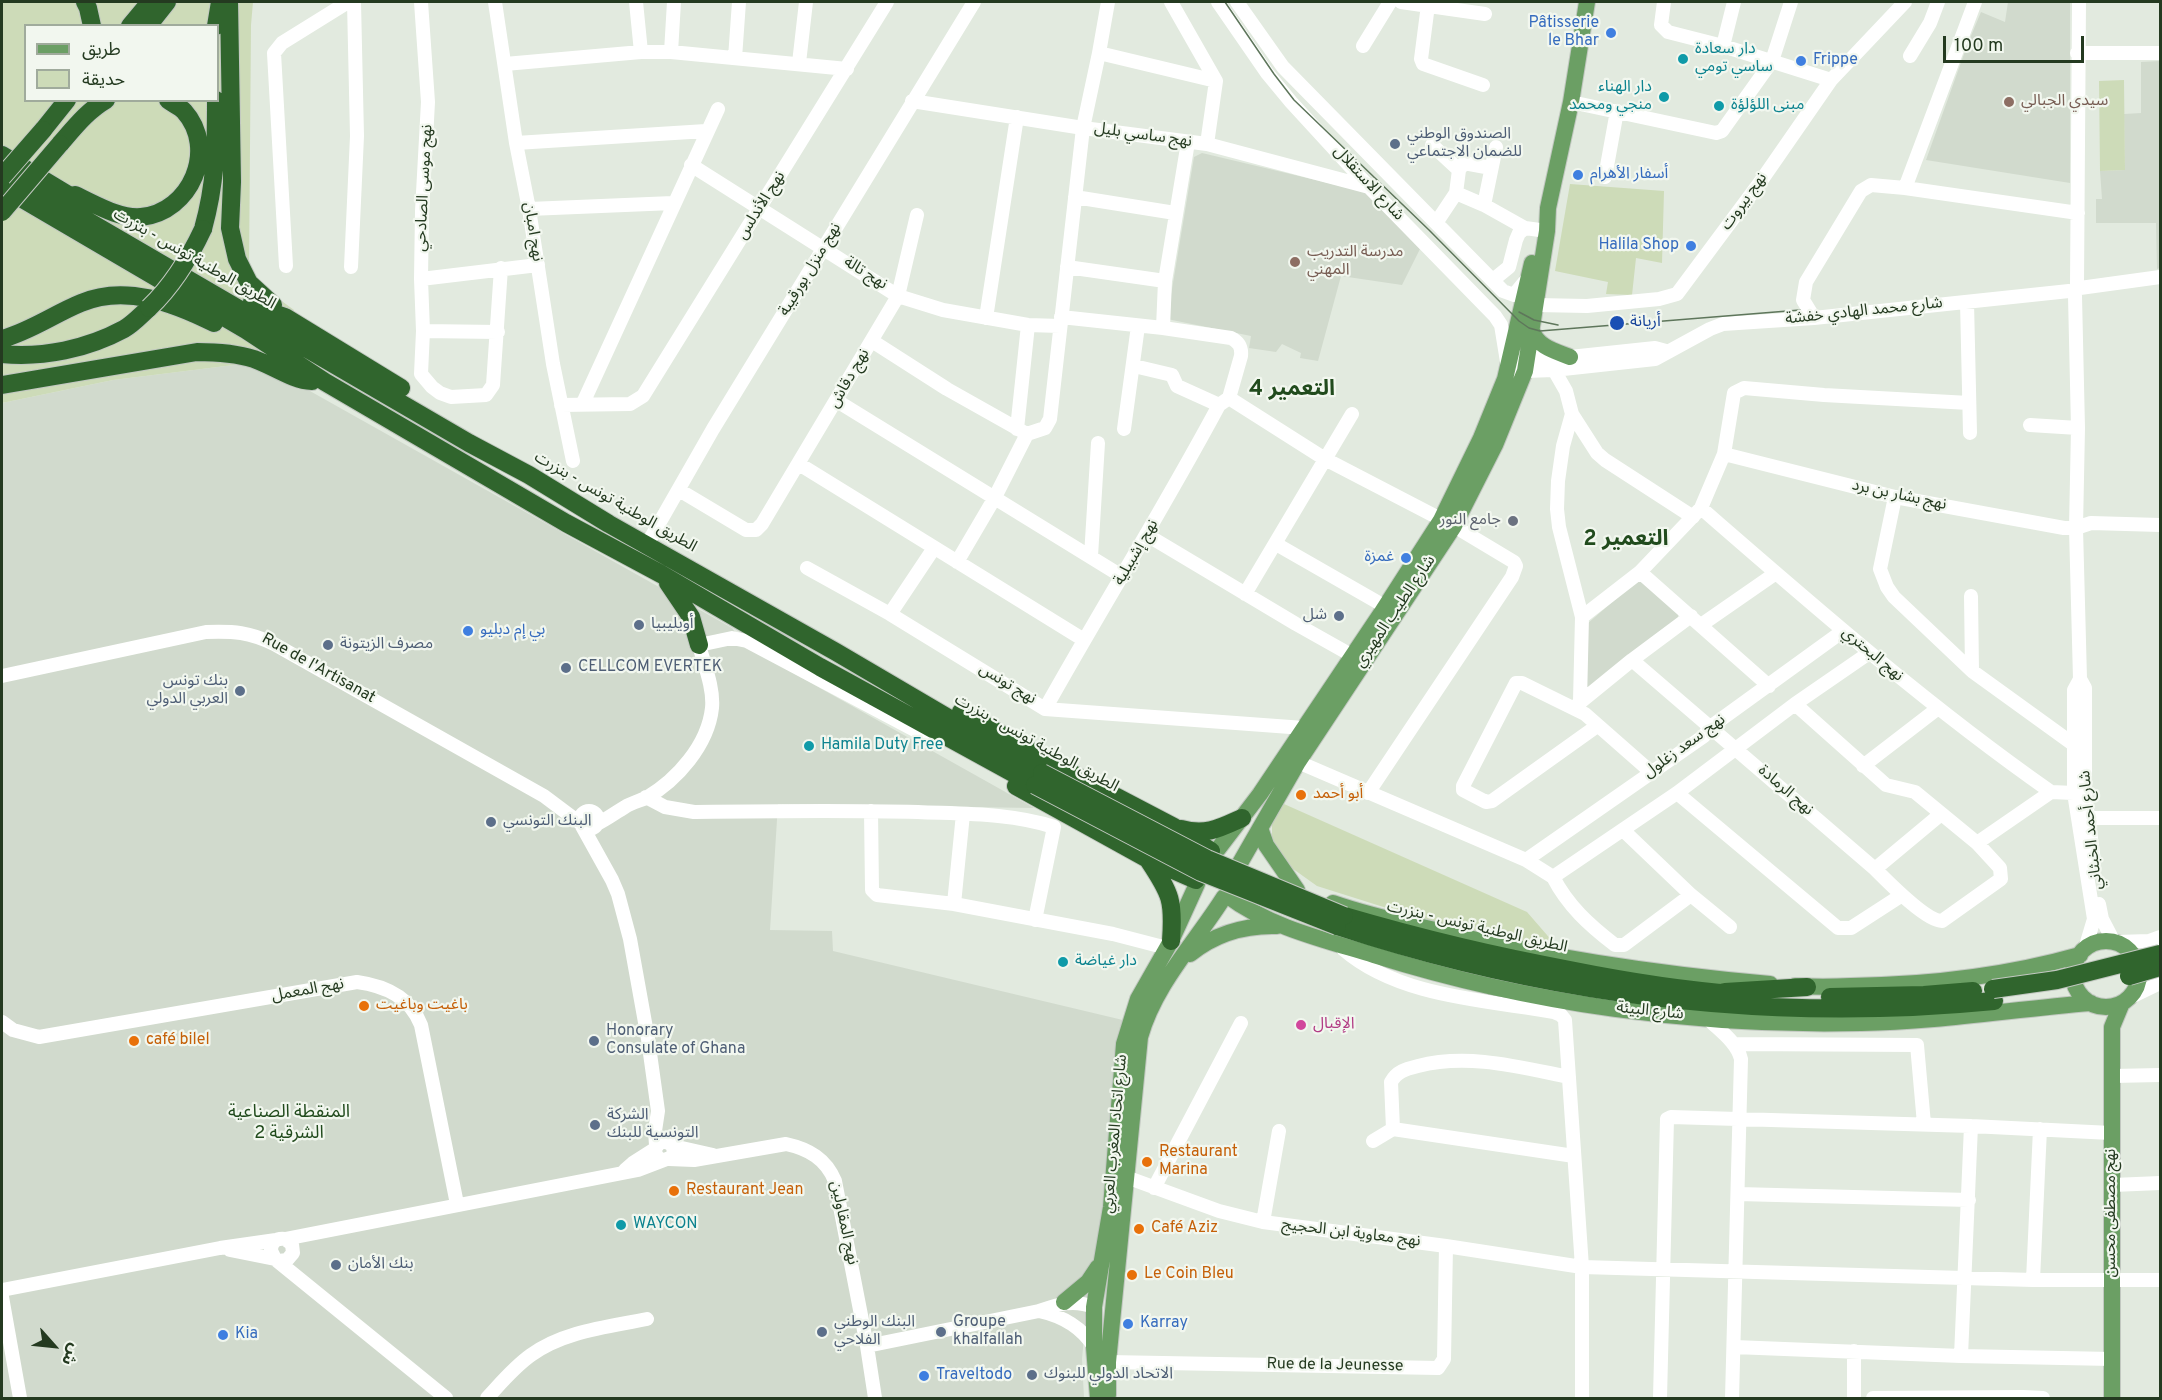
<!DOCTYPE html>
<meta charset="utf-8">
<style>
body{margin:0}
#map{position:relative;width:2162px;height:1400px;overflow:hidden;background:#e2eadf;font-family:Overpass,"Noto Sans Arabic",sans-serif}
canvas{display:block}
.frame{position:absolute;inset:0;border:3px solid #243a20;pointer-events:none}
.legend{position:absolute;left:24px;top:24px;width:195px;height:78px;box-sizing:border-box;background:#f2f7ef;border:2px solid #a0ab9c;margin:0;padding:8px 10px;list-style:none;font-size:18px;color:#243a20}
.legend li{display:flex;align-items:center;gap:12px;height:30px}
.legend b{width:30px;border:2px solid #a0ab9c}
.north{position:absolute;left:24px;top:1316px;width:60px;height:60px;-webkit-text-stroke:4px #f2f7ef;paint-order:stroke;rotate:117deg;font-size:16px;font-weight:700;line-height:24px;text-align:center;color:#243a20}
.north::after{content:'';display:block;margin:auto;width:21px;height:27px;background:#243a20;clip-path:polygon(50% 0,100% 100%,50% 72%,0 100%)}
.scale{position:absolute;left:1943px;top:36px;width:141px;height:27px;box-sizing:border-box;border:3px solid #243a20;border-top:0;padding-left:8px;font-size:18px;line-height:21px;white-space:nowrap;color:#243a20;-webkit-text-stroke:4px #f2f7ef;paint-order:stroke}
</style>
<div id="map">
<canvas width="2162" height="1400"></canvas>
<div class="frame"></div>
<ul class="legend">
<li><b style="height:8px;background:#6b9f64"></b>طريق</li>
<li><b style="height:16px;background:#cddbb8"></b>حديقة</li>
</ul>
<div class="north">ش</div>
<div class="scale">100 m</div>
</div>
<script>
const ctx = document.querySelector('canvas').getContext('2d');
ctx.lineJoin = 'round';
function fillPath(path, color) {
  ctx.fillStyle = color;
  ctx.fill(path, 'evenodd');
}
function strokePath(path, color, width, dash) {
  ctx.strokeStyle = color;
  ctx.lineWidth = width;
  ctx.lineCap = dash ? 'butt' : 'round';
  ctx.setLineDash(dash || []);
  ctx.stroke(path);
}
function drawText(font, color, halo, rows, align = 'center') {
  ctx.font = font + ' Overpass,"Noto Sans Arabic",sans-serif';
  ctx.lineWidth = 4.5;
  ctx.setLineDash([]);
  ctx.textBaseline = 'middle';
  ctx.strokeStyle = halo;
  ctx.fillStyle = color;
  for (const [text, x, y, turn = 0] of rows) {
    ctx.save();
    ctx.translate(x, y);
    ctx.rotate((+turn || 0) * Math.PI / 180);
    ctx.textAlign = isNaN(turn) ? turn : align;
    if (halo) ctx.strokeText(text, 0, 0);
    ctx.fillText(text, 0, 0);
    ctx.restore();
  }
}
fillPath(new Path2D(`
 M2008,2h62v181l-144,-23 42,-117 13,-31 24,10z
 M2160,61v207l-3,1 -1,-46h-60v-24h6l-2,-28 25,-1 -1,-56 17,-1v-51z
 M1202,153l164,39 54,57 -18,36 -61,-9 -23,85 -18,-3 1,-5 -19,-9 -6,8 -27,-4 2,-12 -84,-17 27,-162z
 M250,363l51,23 431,242 13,18 289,162 -256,-4 -8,126 62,1 1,20 294,70 -29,232 -11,51 -5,55 2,39h-1082v-995l111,-23z
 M1641,577l37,33v9l-92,71 1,-66z`), '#d1dacd');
fillPath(new Path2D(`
 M2,2h251l-2,23 -2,243 15,20 30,22 -30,60 -14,-7 -137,17 -111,23zM26,26h192v74h-192z
 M2124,80l1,90 -25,1 -1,-90z
 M1570,184l94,7 -2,72 -26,-5 -4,37 -26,-1 2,-12 -53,-11z
 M1284,804l243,108 33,38 -86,-18 -62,-16 -95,-30 -28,-20 -17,-26v-19z`), '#cddbb8');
const major = new Path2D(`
 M1532,331c6,16 23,20 38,26
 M1260,828l6,17 31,45
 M1218,849l42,-55 122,-182 59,-92 40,-82 24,-59 27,-116
 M1240,863l58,-101 156,-236 41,-81 30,-74 22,-140 1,-23 23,-106 16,-100
 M1228,896c41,31 97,44 146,59 156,49 323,72 487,68 77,-1 153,-14 230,-20
 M1333,903c34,12 71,20 106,28 109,27 219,43 331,53
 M2073 974a33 33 0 1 1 66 0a33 33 0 1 1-66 0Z
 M1190,954c26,-21 54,-29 87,-28
 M1795,986c19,1 37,1 56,0 76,-1 155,-10 229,-31
 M1064,1302l24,-20 10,-15
 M1108,1395v-33l32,-325c15,-53 55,-94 84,-140
 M1098,1398l-4,-51v-40l17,-100 13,-163 14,-45 33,-58 26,-57
 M2112,1398v-371l10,-24`);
const highway = new Path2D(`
 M85,2l3,6 4,18
 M229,2l3,180 -2,46 7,31 12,24 24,22
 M130,26l20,-24
 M148,26l19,-24
 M216,26l4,-24
 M43,130l24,-30
 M60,144c14,-16 27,-33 46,-44
 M2,155l83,50
 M2,171l467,272 60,32 80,49 227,128 206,121
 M2,187l244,143 79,52 241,141 95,51 159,93 215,118
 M75,195c20,9 44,24 66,22 50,-5 77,-68 43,-106 -4,-4 -11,-7 -16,-11
 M203,229c13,-47 13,-81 13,-129
 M252,302l18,10 15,5 116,71
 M2,339c29,-8 52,-25 79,-36 44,-19 93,0 133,20
 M2,354c41,4 85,-5 122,-25 9,-5 17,-14 25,-21
 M2,385l195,-33c20,0 38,1 57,7 20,7 38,21 58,22
 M668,583l23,34 8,28
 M961,712l104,58 109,57 37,24
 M1016,786l132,73 48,21
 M1181,829c25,7 39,-1 61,-11
 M1149,861c22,33 25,40 22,80
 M1344,916c75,22 149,40 226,54 55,11 110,20 166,24
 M1337,926c213,70 433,97 657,75
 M1725,992l82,-5
 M1830,997l94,-2 49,-4`);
strokePath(major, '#c2c8c1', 18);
strokePath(highway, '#c2c8c1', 20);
strokePath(new Path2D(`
 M421,2l7,100 -6,109 -1,68 2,52 -2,43 11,13 8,6 11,4 35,-2 7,-10 8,-117
 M495,2l21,141 13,66 24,155 20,97
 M636,2l5,50
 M1171,2l45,79 -9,63
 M1218,2l49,71 24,29 78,85 126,129 6,9 7,43 17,3 29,-1 101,-11 55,-30 13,-5 91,-6 255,-27
 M1237,2l46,65 220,224 11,4 13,-16
 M1401,2l84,12
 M1664,2l-3,23 7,7 55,14 108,34
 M1428,5l-7,54 2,5 60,21
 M1363,46l27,-44
 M1723,46l11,-44
 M671,52l3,-50
 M1099,53l117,28
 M2077,53h83
 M1910,56l20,-33 8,-21
 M735,58l4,-56
 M799,63l7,-61
 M505,64l136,-12h30l176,17
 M912,101l171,27 124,16 162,43
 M1571,102l145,31 6,-2 50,-70 19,-59
 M516,143l190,-12
 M1432,145l27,25
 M691,165l207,131 45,14 85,15 32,1
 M1605,177l12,-66
 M1905,188l70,-186
 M1456,193l28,12 41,23
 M1075,197l100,16
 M1484,205l12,-58
 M529,209l144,-6
 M1436,223l20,-30 3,-23 5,-7 27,5
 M286,266l-12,-213 8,-10 66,-41
 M351,267l6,-131 -3,-134
 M1067,267l98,14
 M421,279l117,-14
 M1493,280l16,-13 7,-27 3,-7 6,-5 22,3
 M2077,284l2,-282
 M2080,288l80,-11
 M2075,296l3,132 -2,100 4,151 -6,11v103l20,126 -9,30
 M1967,302l3,131
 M1536,305l51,1 72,-7 18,-5 84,-113 70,-101 74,-78
 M1061,317l102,11 68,10c8,4 11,9 10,18l-12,42
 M986,318l31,-201
 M1814,318l-11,-18 3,-18 55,-91 10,-6 34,3 173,25
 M1163,328l2,-47 23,-139
 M423,331l75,1
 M872,341l75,48 80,45
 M1519,357h51l85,-9 11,3
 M1134,366l38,9 5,11 42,19
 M1554,370l12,21 6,23 -9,32 -5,35 -1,28 2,18 23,90 -2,84
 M1229,398l96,61 129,67 60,36 2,4 -4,11 -144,216
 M837,401l286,176
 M583,403l135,-294
 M561,405l69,-1 13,-8 244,-394
 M1572,414l25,39 8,7 88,57
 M2030,425l48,3
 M1017,429l11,-104
 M1124,429l14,-103
 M1027,434l18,-6 5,-9 33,-291 16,-75 9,-51
 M1724,454l171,43 169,31h12l15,-5 69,2
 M799,464l285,176
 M679,490l67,40h10l6,-6 136,-228 19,-81
 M1895,497l-15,72 7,18 7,10 78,74 101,73
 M1701,508c114,99 227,198 350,284
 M1147,535l149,89 64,36
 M649,541l64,-112 261,-427
 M1276,544l110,63
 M1091,556l7,-113
 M957,562l37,-63 33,-65
 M807,568l83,46 155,95 259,19
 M1640,572l129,114
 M1245,594l107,-180
 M1971,596l1,75
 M890,614l44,-66
 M1582,617l58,-45 61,-64 23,-54 10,-61 10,-5 80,7 145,8
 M1701,625l75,-52
 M1632,660l243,209c12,12 51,52 67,52l59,-42 -1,-11 -23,-25 -62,-51 -29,-7 -91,-81
 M2,676l204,-44c28,-1 43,0 68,12l270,152 36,27
 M2080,679l5,9v106l9,67
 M1578,704l54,-44 59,-44
 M1045,709c57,-102 119,-201 174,-304l10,-7
 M1597,726l-105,75 -6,1 -23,-12v-4l53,-103h6l63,31 66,58
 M1298,762l228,98 27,17
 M1863,766l74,-57
 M1677,793l161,135h13l51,-33
 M646,797l19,10 29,5c75,-1 149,-2 224,0 45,2 93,1 136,15l-19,93
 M580 820a9 9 0 1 1 18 0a9 9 0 1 1-18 0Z
 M871,811l1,79 5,5 77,9 159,30 54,14
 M2088,818h72
 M597,824c10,-5 18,-11 28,-17 6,-4 14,-6 21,-9 31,-18 62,-53 66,-90 2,-20 -8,-44 -13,-63l33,-7 15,3 181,96
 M582,826l30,54 6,14 12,45 18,100 10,72 -3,20 1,14
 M1624,831l67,64 39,32
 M1977,843l74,-51 23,1
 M1526,860l178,-124 5,-8 134,-97
 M1875,869l66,-55
 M1553,877l124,-84 118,-89 74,-51
 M1553,877c15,29 36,48 62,68h9l67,-50
 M954,904l9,-90
 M2099,904l3,15 12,23
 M2117,942l32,-1 11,-4
 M1343,949c55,48 142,51 211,63l7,3 4,5 17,247v131
 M2129,998l31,-15
 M1708,1019c11,11 29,23 33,40l-9,339
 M2,1022l11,8 26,7 318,-55c29,4 53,15 64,43l36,179
 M1734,1044l183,1 7,79
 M2113,1076l47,-1
 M1393,1129l-2,-47c6,-11 15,-13 27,-16 50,-13 101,1 151,11
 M1373,1141l20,-12 181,27
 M673,1146l40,9
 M669,1159l25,1 92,-16c23,5 40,15 49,37l32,165 8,52
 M625,1170l8,-7 22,-14
 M1126,1177l93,34 44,11 183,24 136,21 451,13h127
 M2113,1185l47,-2
 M1154,1188l87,-165
 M1738,1194l231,6
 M1263,1222l16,-91
 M285,1239l353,-69 34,-13c5,-10 -3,-18 -13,-14l-4,6 1,7 6,4
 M230,1250l45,9
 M279,1261l8,-1 6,-7 -1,-9 -7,-5c-9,-1 -14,3 -14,12l4,8 171,139
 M2033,1280l7,-151
 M2,1290l218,-42 56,-8
 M2,1297l18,101
 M1039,1311c23,5 42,15 55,36
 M867,1346l172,-35c20,-7 34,-12 55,-4
 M1734,1347l227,9 151,3
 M1854,1351v47
 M1961,1356l10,-230
 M1108,1362l330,6 6,-9 2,-113
 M487,1398c14,-15 27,-31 44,-43 33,-24 77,-28 116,-36
 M1660,1398l7,-279 4,-2 300,9 140,7
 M1873,1398l150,-1 20,1`), '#fff', 14);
strokePath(major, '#6b9f64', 16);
strokePath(highway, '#30652d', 18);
strokePath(new Path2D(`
 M1225,2l49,72 20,26 135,130 90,91 10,7 11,3 260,-21
 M1519,312l15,8 24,5`), '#5e765b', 1.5);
const highwayBridge = new Path2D(`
 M2,177l41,-47
 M2,212l58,-68
 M149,308c24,-23 40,-49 54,-79
 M1042,773l165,86 137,57
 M1035,785l166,87 136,54
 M2129,976l31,-9
 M1993,989l64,-9 103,-26`);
strokePath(highwayBridge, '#c2c8c1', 20, []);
strokePath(highwayBridge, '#30652d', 18);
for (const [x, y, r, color] of [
 [1611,33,6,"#3f7fe0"],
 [1683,59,6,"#0f9aa8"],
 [1801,61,6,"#3f7fe0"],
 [1664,97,6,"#0f9aa8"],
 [2009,102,6,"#8d6e63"],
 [1719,106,6,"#0f9aa8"],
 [1395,144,6,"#5c6f8a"],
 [1578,175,6,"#3f7fe0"],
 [1691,246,6,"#3f7fe0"],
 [1295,262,6,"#8d6e63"],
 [1617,323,8,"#1a4fb4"],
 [1513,521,6,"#6b7280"],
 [1406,558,6,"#3f7fe0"],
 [1339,616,6,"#5c6f8a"],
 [639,625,6,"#5c6f8a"],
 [468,631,6,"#3f7fe0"],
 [328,645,6,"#5c6f8a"],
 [566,668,6,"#5c6f8a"],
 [240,691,6,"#5c6f8a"],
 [809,746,6,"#0f9aa8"],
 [1301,795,6,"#e8710a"],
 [491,822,6,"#5c6f8a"],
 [1063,962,6,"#0f9aa8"],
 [364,1006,6,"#e8710a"],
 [1301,1025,6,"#d1479c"],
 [134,1041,6,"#e8710a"],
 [594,1041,6,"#5c6f8a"],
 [595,1125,6,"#5c6f8a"],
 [1147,1162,6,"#e8710a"],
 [674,1191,6,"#e8710a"],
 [621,1225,6,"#0f9aa8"],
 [1139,1229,6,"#e8710a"],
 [336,1265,6,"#5c6f8a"],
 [1132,1275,6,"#e8710a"],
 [1128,1324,6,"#3f7fe0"],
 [822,1332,6,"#5c6f8a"],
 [941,1332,6,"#5c6f8a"],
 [223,1335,6,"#3f7fe0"],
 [1032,1375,6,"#5c6f8a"],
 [924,1376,6,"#3f7fe0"]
]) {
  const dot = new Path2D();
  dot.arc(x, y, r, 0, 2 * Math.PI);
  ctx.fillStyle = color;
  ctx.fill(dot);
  strokePath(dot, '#f2f7ef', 2);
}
drawText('16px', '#366cbe', '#f2f7ef', [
 ["Pâtisserie",1599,24,"right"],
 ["le Bhar",1599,42,"right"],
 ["Frippe",1813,61],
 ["أسفار الأهرام",1590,175],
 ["Halila Shop",1679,246,"right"],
 ["غمزة",1394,558,"right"],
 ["بي إم دبليو",480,631],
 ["Karray",1140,1324],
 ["Kia",235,1335],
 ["Traveltodo",936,1376]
], 'left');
drawText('16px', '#0d838f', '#f2f7ef', [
 ["دار سعادة",1695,50],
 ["ساسي تومي",1695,68],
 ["دار الهناء",1652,88,"right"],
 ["منجي ومحمد",1652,106,"right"],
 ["مبنى اللؤلؤة",1731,106],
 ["Hamila Duty Free",821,746],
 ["دار غياضة",1075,962],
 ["WAYCON",633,1225]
], 'left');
drawText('16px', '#785e54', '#f2f7ef', [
 ["سيدي الجبالي",2021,102],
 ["مدرسة التدريب",1307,253],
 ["المهني",1307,271]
], 'left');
drawText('16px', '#4e5e75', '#f2f7ef', [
 ["الصندوق الوطني",1407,135],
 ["للضمان الاجتماعي",1407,153],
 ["شل",1327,616,"right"],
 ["أويليبيا",651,625],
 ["مصرف الزيتونة",340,645],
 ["CELLCOM EVERTEK",578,668],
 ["بنك تونس",228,682,"right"],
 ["العربي الدولي",228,700,"right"],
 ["البنك التونسي",503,822],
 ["Honorary",606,1032],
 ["Consulate of Ghana",606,1050],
 ["الشركة",607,1116],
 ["التونسية للبنك",607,1134],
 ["بنك الأمان",348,1265],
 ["البنك الوطني",834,1323],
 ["الفلاحي",834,1341],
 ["Groupe",953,1323],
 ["khalfallah",953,1341],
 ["الاتحاد الدولي للبنوك",1044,1375]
], 'left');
drawText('16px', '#243a20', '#f2f7ef', [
 ["نهج ساسي بليل",1143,136,8],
 ["شارع الاستقلال",1368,184,47],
 ["نهج موسى الصادحي",425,188,-87],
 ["نهج بيروت",1745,202,-54],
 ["نهج الأندلس",762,206,-58],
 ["نهج امبان",532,232,81],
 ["الطريق الوطنية تونس - بنزرت",194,260,30],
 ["نهج منزل بورقيبة",811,270,-59],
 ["نهج تالة",865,274,32],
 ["شارع محمد الهادي خفشة",1864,312,-6],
 ["نهج دقاش",850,379,-60],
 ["نهج بشار بن برد",1899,496,12],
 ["الطريق الوطنية تونس - بنزرت",615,503,30],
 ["نهج إشبيلية",1137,553,-60],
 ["شارع الطيب المهيري",1396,612,-56],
 ["نهج البحتري",1872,655,40],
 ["Rue de l'Artisanat",318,669,29],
 ["نهج تونس",1007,685,31],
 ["الطريق الوطنية تونس - بنزرت",1036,744,29],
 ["نهج سعد زغلول",1685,747,-36],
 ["نهج الرمادة",1785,791,41],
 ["شارع أحمد الخبثاني",2092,830,-96],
 ["الطريق الوطنية تونس - بنزرت",1477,928,13],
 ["نهج المعمل",308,991,-10],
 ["شارع البيئة",1650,1012,6],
 ["شارع اتحاد المغرب العربي",1116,1134,-85],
 ["نهج مصطفى محسن",2112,1213,-90],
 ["نهج المقاولين",843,1223,78],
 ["نهج معاوية ابن الحجيج",1351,1234,7],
 ["Rue de la Jeunesse",1335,1366,1]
]);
drawText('16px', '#164399', '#f2f7ef', [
 ["أريانة",1630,323]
], 'left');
drawText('16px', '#5b616d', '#f2f7ef', [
 ["جامع النور",1501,521]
], 'right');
drawText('16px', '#c56008', '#f2f7ef', [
 ["أبو أحمد",1313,795],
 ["باغيت وباغيت",376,1006],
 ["café bilel",146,1041],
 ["Restaurant",1159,1153],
 ["Marina",1159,1171],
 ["Restaurant Jean",686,1191],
 ["Café Aziz",1151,1229],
 ["Le Coin Bleu",1144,1275]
], 'left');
drawText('16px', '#b23c85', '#f2f7ef', [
 ["الإقبال",1313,1025]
], 'left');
drawText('18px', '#214b1d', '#f2f7ef', [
 ["المنقطة الصناعية",289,1113],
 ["الشرقية 2",289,1134]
]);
drawText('bold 22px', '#214b1d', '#f2f7ef', [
 ["التعمير 4",1292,391],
 ["التعمير 2",1626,541]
]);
</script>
